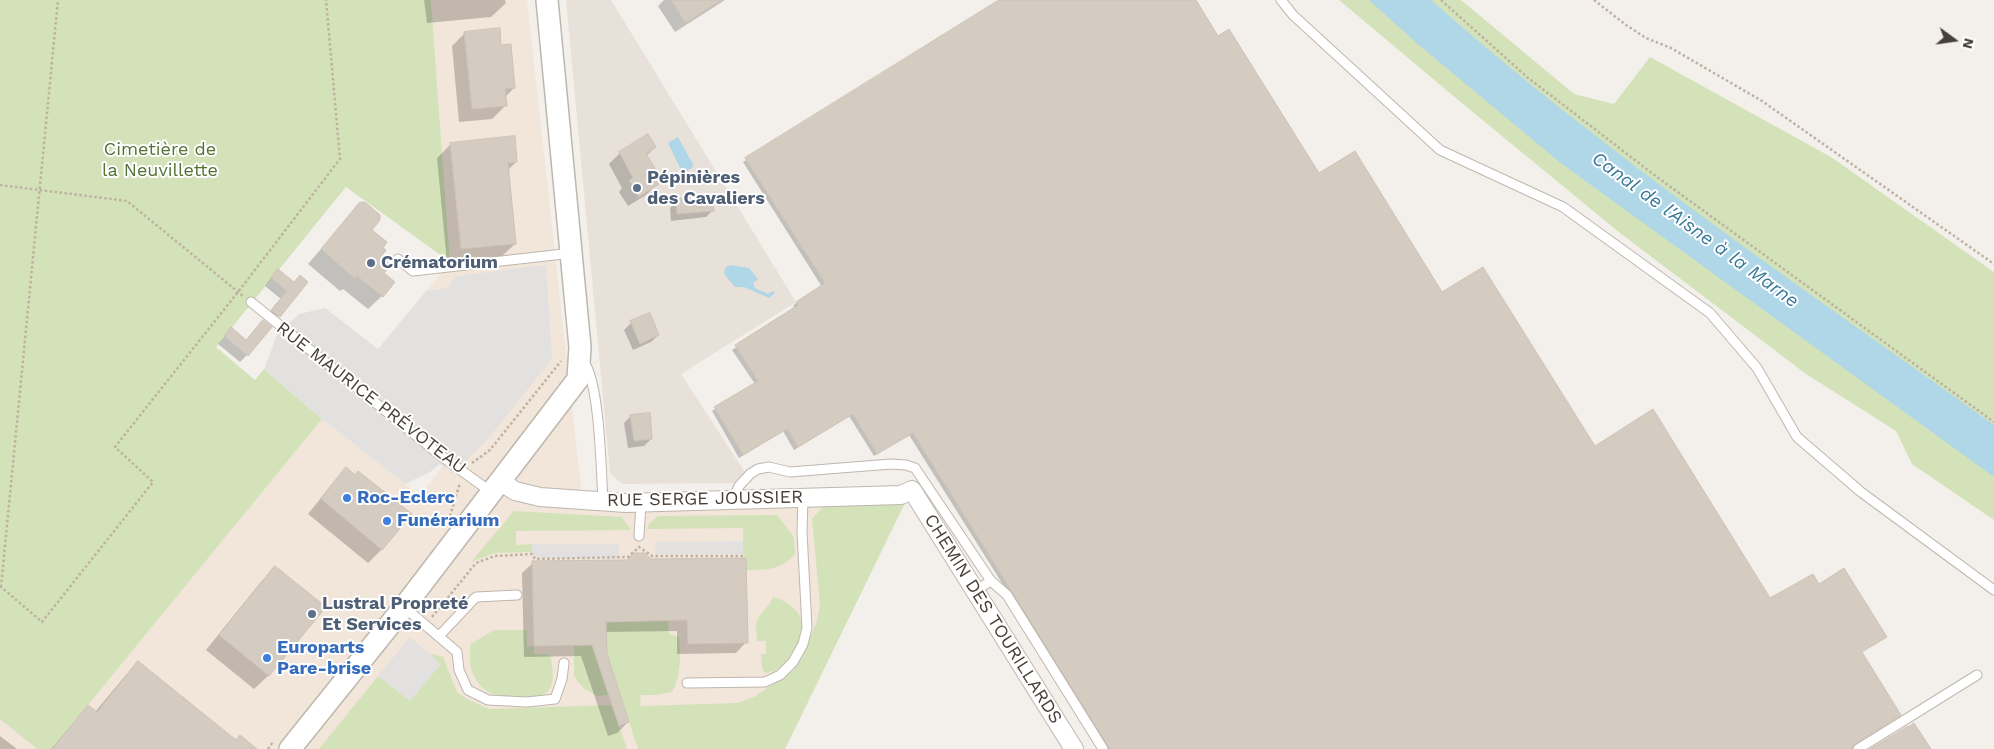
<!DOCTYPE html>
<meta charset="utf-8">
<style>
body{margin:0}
#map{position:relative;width:1994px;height:749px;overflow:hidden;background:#f3f0eb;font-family:"Work Sans",sans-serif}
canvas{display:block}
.north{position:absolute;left:1929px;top:15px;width:50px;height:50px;-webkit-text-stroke:4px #fff;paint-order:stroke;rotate:104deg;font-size:14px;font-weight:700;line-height:20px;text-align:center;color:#474039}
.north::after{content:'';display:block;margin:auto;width:18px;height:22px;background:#474039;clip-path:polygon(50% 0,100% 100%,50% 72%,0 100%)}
</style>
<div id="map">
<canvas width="1994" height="749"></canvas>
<div class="north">N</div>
</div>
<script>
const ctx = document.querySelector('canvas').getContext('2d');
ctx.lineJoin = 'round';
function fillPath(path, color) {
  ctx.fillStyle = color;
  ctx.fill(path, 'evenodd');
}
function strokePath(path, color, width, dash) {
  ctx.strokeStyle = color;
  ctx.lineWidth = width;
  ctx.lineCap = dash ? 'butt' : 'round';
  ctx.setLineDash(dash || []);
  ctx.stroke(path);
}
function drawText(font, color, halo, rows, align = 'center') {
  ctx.font = font + ' "Work Sans",sans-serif';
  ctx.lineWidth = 4;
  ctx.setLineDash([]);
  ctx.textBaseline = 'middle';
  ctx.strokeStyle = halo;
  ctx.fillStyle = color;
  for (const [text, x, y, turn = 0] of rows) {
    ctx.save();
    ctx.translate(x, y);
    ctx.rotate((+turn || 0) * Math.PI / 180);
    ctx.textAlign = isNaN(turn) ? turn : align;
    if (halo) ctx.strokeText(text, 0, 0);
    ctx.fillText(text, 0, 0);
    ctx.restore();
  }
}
fillPath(new Path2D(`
 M566,0h45l185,302 -115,72 71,109 -130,1 -12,-11z`), '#e7e1d9');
fillPath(new Path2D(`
 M431,0h96l55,496 323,7 -120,246h-733l270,-330 98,77 52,-70 -94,-76 72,-88z
 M0,719l37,30h-37z`), '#f2e5d9');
fillPath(new Path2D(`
 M0,0h431l19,262 -104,-75 -130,160 39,33 9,-11 58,50 -270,330h-15l-37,-30z
 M1339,0h122l113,94 40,10 36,-47 181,100 163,115v248l-82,-56 -16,-33 -90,-57 -186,-141 -157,-129z
 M828,501l77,2 -120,246h-147l-34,-104 2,-23 62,-1 1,13 10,3c2,18 2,39 -7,55l-16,3h-15l-1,11 97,-3 17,-6 39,-26 14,-25 10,-25 3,-16 -8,-86z
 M514,511l108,6 9,13 -115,1v14l16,-1v8l-38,1 -23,9z
 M777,515l17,22 1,17c-13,16 -30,16 -49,16v-12l-3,-4v-26l-96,1 2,-5 9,-8z
 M773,597c16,4 35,19 28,39 -2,5 -5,9 -7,14 -7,12 -15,22 -29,23l-3,-5 -1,-14h5v-13h-9c0,-6 -2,-14 0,-20 4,-9 12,-14 16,-24z
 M494,630h33v17l7,-1v8h14l3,3c1,10 4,22 -1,31 -5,10 -17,9 -27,9 -8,0 -16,1 -24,-1 -24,-6 -33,-29 -28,-52z
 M592,645l16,50 -11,1 -12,-7 -7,-7 -4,-7v-29z
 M433,654l10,3 14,35 8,6 24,11 123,-4 15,44h-308l59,-73 32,25 30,-37 -9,-9z`), '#d4e2b9');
fillPath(new Path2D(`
 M546,265l6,91 -2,5 -62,78 -24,24 -9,11 -15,-10 -10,8 -25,12 -83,-65 -58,-50 13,-34 22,-21 26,-6 53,41 48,-58 21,-3 9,-12z
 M743,541v13h-87l-1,-12z
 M532,544h87v14h-87z
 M410,637l31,27 -31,37 -32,-25z`), '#e3e1df');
fillPath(new Path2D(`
 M1369,0h62c176,156 372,288 563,425v52l-432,-313 -142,-118z
 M678,137l16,29 -11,8 -15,-31z
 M730,265l19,3 9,11 -5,4 2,5 13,6 5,-3 2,2 -6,5 -25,-11h-9l-11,-13 1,-6z`), '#afd7e8');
fillPath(new Path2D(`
 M424,0h81l1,3 -15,14 -64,6z
 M664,0h61l-50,32 -17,-26z
 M1004,0h191l23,38 101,137 123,119 152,153 176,153 91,53 -10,96h-745l-197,-314 -35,21 -25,-40 -55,34 -11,-19 -44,27 -27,-47 43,-27 -23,-34 63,-42 -2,-2 3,-3 26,-16 -79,-125z
 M465,33l35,13 14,42 -9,9 1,8 -14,14 -33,3 -7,-76z
 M451,144l65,18 -8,8 7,74 -14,13 -54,6 -10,-105z
 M655,147l-9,9 13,20 -4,4 2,4 -11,11 -18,11 -9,-14 3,-4 -13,-24 11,-11z
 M677,200l36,10 -7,7 -35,4 -1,-13z
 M360,204l19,53 3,39 -14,13 -25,-20 -3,2 -32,-27z
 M271,278l22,5 14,-1 -35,41 -7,-5 16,-19 -16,-13z
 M631,323l27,12 -7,7 -18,8 -9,-20z
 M231,329l16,26 -7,7 -22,-18z
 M631,416l20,23 -7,7 -16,2 -4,-25z
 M347,469l35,80 -14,14 -60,-49 25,-31z
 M628,561l118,81 -10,11 -59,1v-23l-72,1v22l23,68 -11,11 -9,3 -27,-80 -57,1 -2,-84 11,-10z
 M275,568l-6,107 -15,14 -48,-39 55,-68z
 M138,662l97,79 15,8h-199l37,-43 7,6 30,-36z
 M0,736l17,13h-17z`), '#0003');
const building = new Path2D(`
 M671,0h50l-35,23z
 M999,0h197l22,36 11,-7 90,144 36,-22 87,141 41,-25 112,179 58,-37 117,189 43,-24 6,10 25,-16 43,69 -25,15 39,63 -46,29 -3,5h-742l-197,-316 -36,21 -24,-40 -55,33 -11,-18 -44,26 -29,-48 44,-26 -23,-36 63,-40 -2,-3 29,-19 -80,-125z
 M500,28l1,17 10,-1 4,44 -10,1 2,17 -35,3 -8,-77z
 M648,134l8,13 -10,7 14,22 -5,4 4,4 -20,13 -10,-17 4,-2 -14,-26z
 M515,136l2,26 -9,1 8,81 -55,5 -11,-106z
 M713,196l1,15 -37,3 -1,-15z
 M365,202l15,13v5l-8,10 15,12 -4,6 3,2 -5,7 10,8 -7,8 11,9 -12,15 -26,-21 -2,3 -34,-30 38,-46z
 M278,269l16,13 6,-7 8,7 -28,35 -9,-7 16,-19 -16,-13z
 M650,313l9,22 -19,9 -10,-23z
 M263,320l9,7 -24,29 -24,-20 7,-9 15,13z
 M650,413l2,26 -18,2 -4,-26z
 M346,467l9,8 3,-4 54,43 -30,36 -61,-51z
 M634,553h11l6,6 95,-1 2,85 -60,1 -1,-24 -81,2 1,32 22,68 -10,4 -27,-81 -58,1 -2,-85 95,-1z
 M275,566l51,41 -57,69 -50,-41z
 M138,661l98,79 4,-5 17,14h-205l36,-44 9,7z
 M1914,723l17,26h-61l38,-23v1z`);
fillPath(building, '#d4cbc1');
strokePath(building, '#cec2b5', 1);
const service = new Path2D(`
 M1281,0l12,15 147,135 123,57 147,106 47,55 40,69 64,55 133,98
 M398,259l15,12 159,-18
 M251,302l189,153 51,37
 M584,362c16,23 17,108 19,139
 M733,500l6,-14 11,-12 8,-5 11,-2 21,5 101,-8 15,1 9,3 76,113
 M639,536l2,-33
 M976,590l15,-9 16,14 96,154
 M404,607l53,45 2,18 9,20 20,10 39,2 28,-3 7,-20 2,-16
 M439,636l37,-39 41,-2
 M687,683l78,-1 15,-7 13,-13 10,-18 4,-16 -5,-96 1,-34
 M1858,749l119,-74`);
const minor = new Path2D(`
 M500,481l15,10 25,6 86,6 275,-8 11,-5 162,259`);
const tertiary = new Path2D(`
 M290,749l114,-142 174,-228 2,-32 -33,-347`);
strokePath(service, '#beb7ae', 11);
strokePath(minor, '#beb7ae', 20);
strokePath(tertiary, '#beb7ae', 24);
strokePath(new Path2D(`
 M1441,0l86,77 130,100 337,245
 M1594,0l32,25 20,13 25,10 91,53 232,163
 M0,185l127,16 116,95
 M472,463l18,-13 71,-89
 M450,516l10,-33
 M0,586l42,36 111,-140 -38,-35 123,-155 102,-133 -14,-159
 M1,587l57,-587
 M432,617l44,-54 19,-7 37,-2 3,5 93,-2 11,-10 13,9h92
 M268,749l5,-7`), '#beb1a1', 2.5, [2.5, 2.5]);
strokePath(service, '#fff', 9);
strokePath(minor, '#fff', 18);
strokePath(tertiary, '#fff', 21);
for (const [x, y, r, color] of [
 [637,188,5,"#5c6f8a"],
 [371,263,5,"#5c6f8a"],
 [347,498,5,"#3f7fe0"],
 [387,521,5,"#3f7fe0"],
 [312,614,5,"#5c6f8a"],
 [267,658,5,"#3f7fe0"]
]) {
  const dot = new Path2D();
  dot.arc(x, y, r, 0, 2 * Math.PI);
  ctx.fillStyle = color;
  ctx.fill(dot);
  strokePath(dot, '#fff', 2);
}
drawText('18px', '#517233', '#fff', [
 ["Cimetière de",160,150],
 ["la Neuvillette",160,171]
]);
drawText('bold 18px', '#4e5e75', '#fff', [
 ["Pépinières",647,178],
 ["des Cavaliers",647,199],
 ["Crématorium",381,263],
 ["Lustral Propreté",322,604],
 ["Et Services",322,625]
], 'left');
drawText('18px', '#474039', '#fff', [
 ["RUE MAURICE PRÉVOTEAU",371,398,38],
 ["RUE SERGE JOUSSIER",705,499,-1],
 ["CHEMIN DES TOURILLARDS",993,619,58]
]);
drawText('bold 18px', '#366cbe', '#fff', [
 ["Roc-Eclerc",357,498],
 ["Funérarium",397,521],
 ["Europarts",277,648],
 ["Pare-brise",277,669]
], 'left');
drawText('italic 19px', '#3a7997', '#fff', [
 ["Canal de l'Aisne à la Marne",1695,230,36]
]);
</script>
